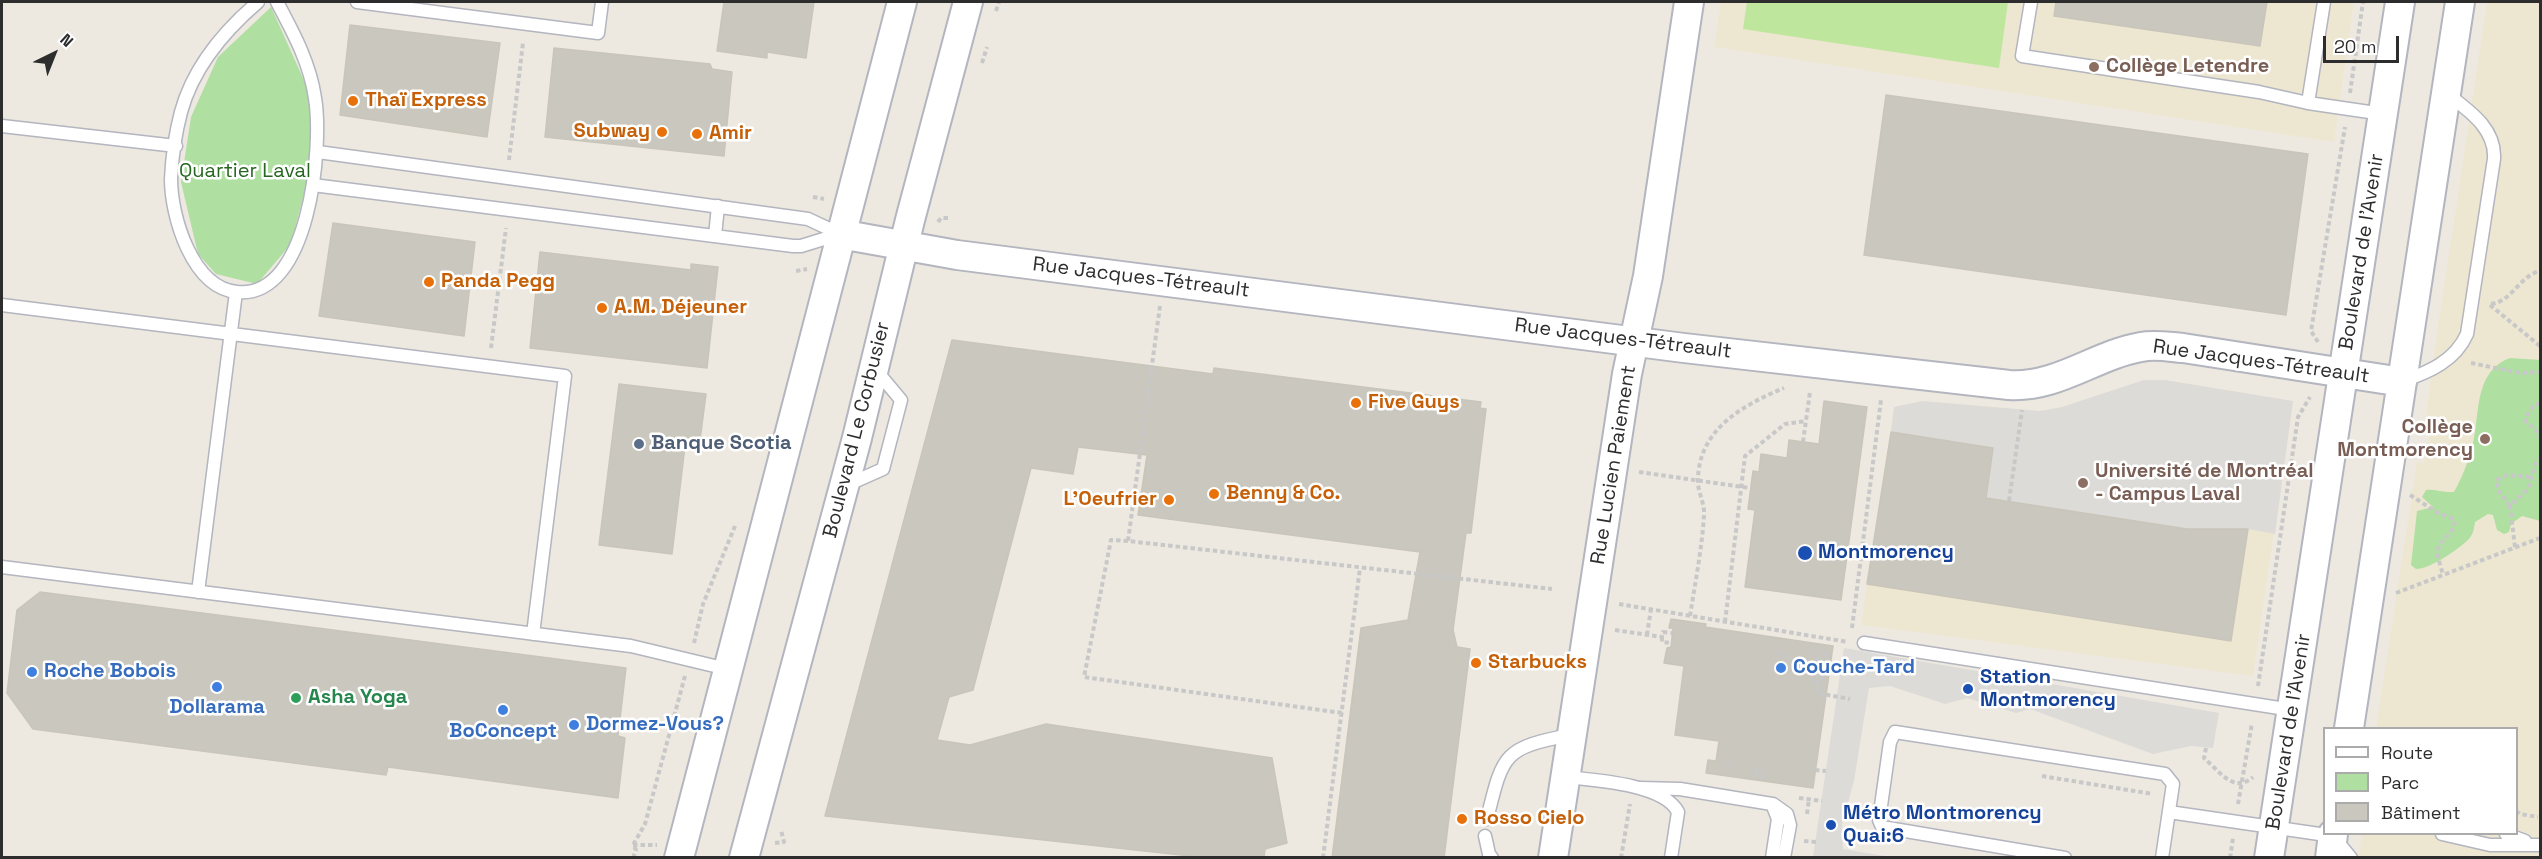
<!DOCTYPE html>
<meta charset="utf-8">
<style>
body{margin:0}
#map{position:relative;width:2542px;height:859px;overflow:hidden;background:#ede9e0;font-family:"Space Grotesk",sans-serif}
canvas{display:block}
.frame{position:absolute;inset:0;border:3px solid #2d2d2d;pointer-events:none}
.legend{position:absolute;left:2323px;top:727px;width:195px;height:108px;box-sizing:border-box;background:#fff;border:2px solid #ababab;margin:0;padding:8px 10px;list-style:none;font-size:18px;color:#2d2d2d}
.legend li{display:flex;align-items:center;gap:12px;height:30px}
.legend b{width:30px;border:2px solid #ababab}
.north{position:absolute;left:24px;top:24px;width:60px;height:60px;-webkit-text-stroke:4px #fff;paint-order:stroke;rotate:43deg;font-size:16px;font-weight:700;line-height:24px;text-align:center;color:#2d2d2d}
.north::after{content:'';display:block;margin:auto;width:21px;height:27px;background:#2d2d2d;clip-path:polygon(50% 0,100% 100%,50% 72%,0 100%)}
.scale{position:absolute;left:2323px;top:36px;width:76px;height:27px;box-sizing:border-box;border:3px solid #2d2d2d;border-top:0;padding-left:8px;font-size:18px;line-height:21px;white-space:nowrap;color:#2d2d2d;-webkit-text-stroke:4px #fff;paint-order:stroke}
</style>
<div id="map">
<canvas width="2542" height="859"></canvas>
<div class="frame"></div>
<ul class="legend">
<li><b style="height:8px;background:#fff"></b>Route</li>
<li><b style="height:16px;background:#afdfa1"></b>Parc</li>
<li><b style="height:16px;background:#c9c7be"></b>Bâtiment</li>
</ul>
<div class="north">N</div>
<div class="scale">20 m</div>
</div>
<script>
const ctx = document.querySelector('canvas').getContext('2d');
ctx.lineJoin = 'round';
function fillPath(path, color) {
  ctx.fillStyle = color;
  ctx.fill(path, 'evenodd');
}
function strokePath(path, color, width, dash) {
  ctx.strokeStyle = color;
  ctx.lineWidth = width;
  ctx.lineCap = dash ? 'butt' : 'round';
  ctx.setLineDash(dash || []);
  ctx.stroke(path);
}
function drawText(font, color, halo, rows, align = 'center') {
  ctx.font = font + ' "Space Grotesk",sans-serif';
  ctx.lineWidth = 5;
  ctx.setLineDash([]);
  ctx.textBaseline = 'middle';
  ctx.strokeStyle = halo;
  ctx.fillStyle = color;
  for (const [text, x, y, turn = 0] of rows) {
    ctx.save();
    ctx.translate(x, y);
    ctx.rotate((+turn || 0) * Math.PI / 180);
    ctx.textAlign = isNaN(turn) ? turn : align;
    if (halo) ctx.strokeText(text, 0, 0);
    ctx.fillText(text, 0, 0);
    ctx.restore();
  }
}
fillPath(new Path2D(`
 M1721,2h633l-20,140 -620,-95z
 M2487,2h53v855l-182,1 4,-24h154v-106h-140l41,-266 7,1 9,-46 -7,-2 9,-69z
 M2144,380h21l128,21 -40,275 -392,-51 33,-218 28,-6 118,10 22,-4z`), '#ede7d1');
fillPath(new Path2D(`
 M271,7l45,100 -9,75 -16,62 -34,40 -41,-10 -18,-20 -17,-72 10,-65 27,-60z
 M2510,358l30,2v161l-18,-5 -11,8 -2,8 -5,2 -7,-4 -4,-15 -5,-1 -13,8c-1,7 -2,13 -7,18 -11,10 -38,29 -52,29l-5,-4 6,-54 16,-4 -11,-10 4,-7c9,-1 18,3 28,2 8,-14 15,-32 19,-48 7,-30 1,-73 37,-86z`), '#afdfa1');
fillPath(new Path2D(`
 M1747,2h261l-9,66 -256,-39z`), '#bfe69d');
fillPath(new Path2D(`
 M2144,380h21l128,21 -18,133 -27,-5h-61l-201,-31 7,-50 -102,-16 3,-25 28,-6 118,10 22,-4z
 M1844,648l375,65 -6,35 -22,-2 -38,8 -123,-45 -14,4 -49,-15 -22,6 -55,-18 -21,2 -15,93 -12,43 1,25 48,8h-78z`), '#dddbd7');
const building = new Path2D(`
 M724,2h90l-8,56 -39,-6v6l-50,-7z
 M2056,2h211l-7,44 -206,-30z
 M350,25l150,18 -13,94 -147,-22z
 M554,48l156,16 2,5 20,3 -8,84 -179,-19z
 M1886,95l422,59 -22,161 -422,-60z
 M333,223l142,19 -11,94 -145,-20z
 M540,252l151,18v-6l27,3 -11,101 -177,-20z
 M952,340l261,34 1,-6 267,34 -1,6 6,1 -15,124h-5l-13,97 4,17 13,2 -26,209h-112l29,-230 47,-8 12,-68 -282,-37 9,-60 -69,-8 -5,27 -42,-6 -58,222 -24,7 -12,43 33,5 76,-21 226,34 15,85 -22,6 -1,9h-56l-383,-42z
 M619,384l87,10 -6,46 -14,-2 -14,116 -73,-9z
 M1824,401l43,6 -26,193 -96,-13 10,-77 -7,-1 5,-38 6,1 2,-18 26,4 2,-18 30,4z
 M1891,432l102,16 -7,50 201,31h61l-17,112 -364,-57z
 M40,592l586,76 -8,68 7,2 -7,60 -230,-31 -2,8 -353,-46 -26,-36 10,-83z
 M1671,619l35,5 -1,3 128,19 -20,142 -107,-15 2,-13 8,1 3,-20 -44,-6 9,-69 -20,-3 3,-15 4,-1 2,-19h-4z`);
fillPath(building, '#c9c7be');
strokePath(building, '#c9c5ba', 1.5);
const service = new Path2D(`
 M258,2c-34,29 -65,66 -77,110 -5,19 -9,46 -10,67 0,37 21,109 66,113 73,7 86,-146 78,-194 -5,-35 -22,-66 -38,-96
 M357,2l241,31 4,-31
 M2031,2l-9,54 237,36 49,11 75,11
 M2308,103l16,-101
 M2,126l174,20
 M318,152l490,67 32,15
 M313,185l480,61h8l39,-12
 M715,236l3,-30
 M2,305l563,71 -32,258
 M2403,381c26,-9 52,-20 64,-47l27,-175c2,-31 -26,-49 -48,-66
 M847,485l36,-16 18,-69 -26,-31
 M2,567l629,79 96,23
 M198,592l38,-300
 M1864,643l428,67
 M1565,777c29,3 99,7 113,35l-7,46
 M1640,788l40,1 92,15 6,15 -6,39
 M1773,804l14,10 3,11 -6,33
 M2169,812l164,24 18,22
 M1487,819c16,-65 16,-71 83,-84
 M2442,834l48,11h50
 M2506,834l19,7
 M1485,836l4,18 3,4
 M2065,858l-183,-31 -3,-7 11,-78 5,-10 270,42 8,10 -11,74`);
const tertiary = new Path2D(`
 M840,234l117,21 727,93 325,37c49,3 86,-30 132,-38 14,-3 28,0 42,1l219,34
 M2349,728l111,-726
 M679,858l223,-856
 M744,858l113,-420 53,-218 58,-218
 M1553,858l74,-484 21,-98 41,-274
 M2269,858l131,-856
 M2330,858l3,-24`);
strokePath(service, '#b3b5bf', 15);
strokePath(tertiary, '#b3b5bf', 32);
strokePath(new Path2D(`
 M996,11l3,-9
 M982,63l5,-16
 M2350,93l13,-91
 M509,160l14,-117
 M813,197l11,2
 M938,222l3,-4h9
 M796,271l11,-2
 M2491,304c22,-3 28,-28 49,-33
 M2490,305l50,41
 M1160,306l-32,235 424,48
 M2318,342l-7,-11 34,-204
 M491,348l15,-120
 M2471,363l49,10 20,-1
 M2540,403l-7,3 -7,11v5l10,8 4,7
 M1803,442l7,-50
 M1639,472l111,16
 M2410,495l28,18 16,6c3,14 -13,18 -16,31 -1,7 3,17 5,25
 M2009,501l13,-91
 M2510,506l-12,-16 -1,-10 10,-5 25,2
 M1128,541l-17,-1 -27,137 258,36
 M2515,547l-5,-41 18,-17 7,-25 5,-6
 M2396,593l144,-55
 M1619,604l229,38
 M1690,616c5,-33 12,-67 14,-101 1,-12 -7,-24 -6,-36 1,-50 45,-74 86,-91
 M1725,622l20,-166 40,-32 21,-3
 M1852,628l29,-228
 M1615,630l47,7 1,-5 9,1
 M1647,635l4,-26
 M1662,637v5l9,1
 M694,643l9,-39 32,-78
 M1776,653l15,5
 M1826,653l-5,29h-3l-1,11 33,6
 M1818,682l-3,-1 4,-29
 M2258,686l40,-269 12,-20
 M2206,748l-2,10c15,13 30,36 49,19
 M1726,765l7,1
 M1815,770l11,1
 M1754,771l10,1
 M1753,775l10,2
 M2042,776l111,18
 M1799,798l23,3
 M2238,804l14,-81
 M2516,811l4,3 18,3
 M1807,814l2,-15
 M1804,841l12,1
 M775,843l9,-1 -3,-12
 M633,845h24
 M633,858l3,-8 -3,-5 12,-21 40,-148
 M1323,858l37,-290
 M1621,858l9,-54
 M2230,858l3,-20`), '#c8c8c8', 4, [4.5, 3]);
strokePath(service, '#fff', 12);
strokePath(tertiary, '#fff', 28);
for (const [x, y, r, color] of [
 [2094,67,6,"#8d6e63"],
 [353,101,6,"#e8710a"],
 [662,132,6,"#e8710a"],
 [697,134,6,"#e8710a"],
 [429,282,6,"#e8710a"],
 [602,308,6,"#e8710a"],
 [1356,403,6,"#e8710a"],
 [2485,439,6,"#8d6e63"],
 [639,444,6,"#5c6f8a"],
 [2083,483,6,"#8d6e63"],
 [1214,494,6,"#e8710a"],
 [1169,500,6,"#e8710a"],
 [1805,553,8,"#1a4fb4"],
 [1476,663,6,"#e8710a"],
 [1781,668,6,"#3f7fe0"],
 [32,672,6,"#3f7fe0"],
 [217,687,6,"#3f7fe0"],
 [1968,689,6,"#1a4fb4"],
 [296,698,6,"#2e9e5b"],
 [503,710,6,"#3f7fe0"],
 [574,725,6,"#3f7fe0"],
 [1462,819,6,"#e8710a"],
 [1831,825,6,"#1a4fb4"]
]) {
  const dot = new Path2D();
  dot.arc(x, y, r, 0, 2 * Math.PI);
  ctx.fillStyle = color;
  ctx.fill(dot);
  strokePath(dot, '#fff', 2);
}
drawText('bold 20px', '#785e54', '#fff', [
 ["Collège Letendre",2106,67],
 ["Collège",2473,428,"right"],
 ["Montmorency",2473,451,"right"],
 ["Université de Montréal",2095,472],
 ["- Campus Laval",2095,495]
], 'left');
drawText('bold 20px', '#c56008', '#fff', [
 ["Thaï Express",365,101],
 ["Subway",650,132,"right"],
 ["Amir",709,134],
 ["Panda Pegg",441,282],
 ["A.M. Déjeuner",614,308],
 ["Five Guys",1368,403],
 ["Benny & Co.",1226,494],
 ["L'Oeufrier",1157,500,"right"],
 ["Starbucks",1488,663],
 ["Rosso Cielo",1474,819]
], 'left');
drawText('20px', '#276620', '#fff', [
 ["Quartier Laval",245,172]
]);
drawText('20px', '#2d2d2d', '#fff', [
 ["Boulevard de l'Avenir",2362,252,-81],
 ["Rue Jacques-Tétreault",1141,278,7],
 ["Rue Jacques-Tétreault",1623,339,7],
 ["Rue Jacques-Tétreault",2261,362,8],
 ["Boulevard Le Corbusier",857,430,-76],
 ["Rue Lucien Paiement",1614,465,-81],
 ["Boulevard de l'Avenir",2289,732,-81]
]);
drawText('bold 20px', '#4e5e75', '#fff', [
 ["Banque Scotia",651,444]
], 'left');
drawText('bold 20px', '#164399', '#fff', [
 ["Montmorency",1818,553],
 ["Station",1980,678],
 ["Montmorency",1980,701],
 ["Métro Montmorency",1843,814],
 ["Quai:6",1843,837]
], 'left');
drawText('bold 20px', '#366cbe', '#fff', [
 ["Couche-Tard",1793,668],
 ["Roche Bobois",44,672],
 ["Dollarama",217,708,"center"],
 ["Dormez-Vous?",586,725],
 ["BoConcept",503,732,"center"]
], 'left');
drawText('bold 20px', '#27864d', '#fff', [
 ["Asha Yoga",308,698]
], 'left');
</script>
